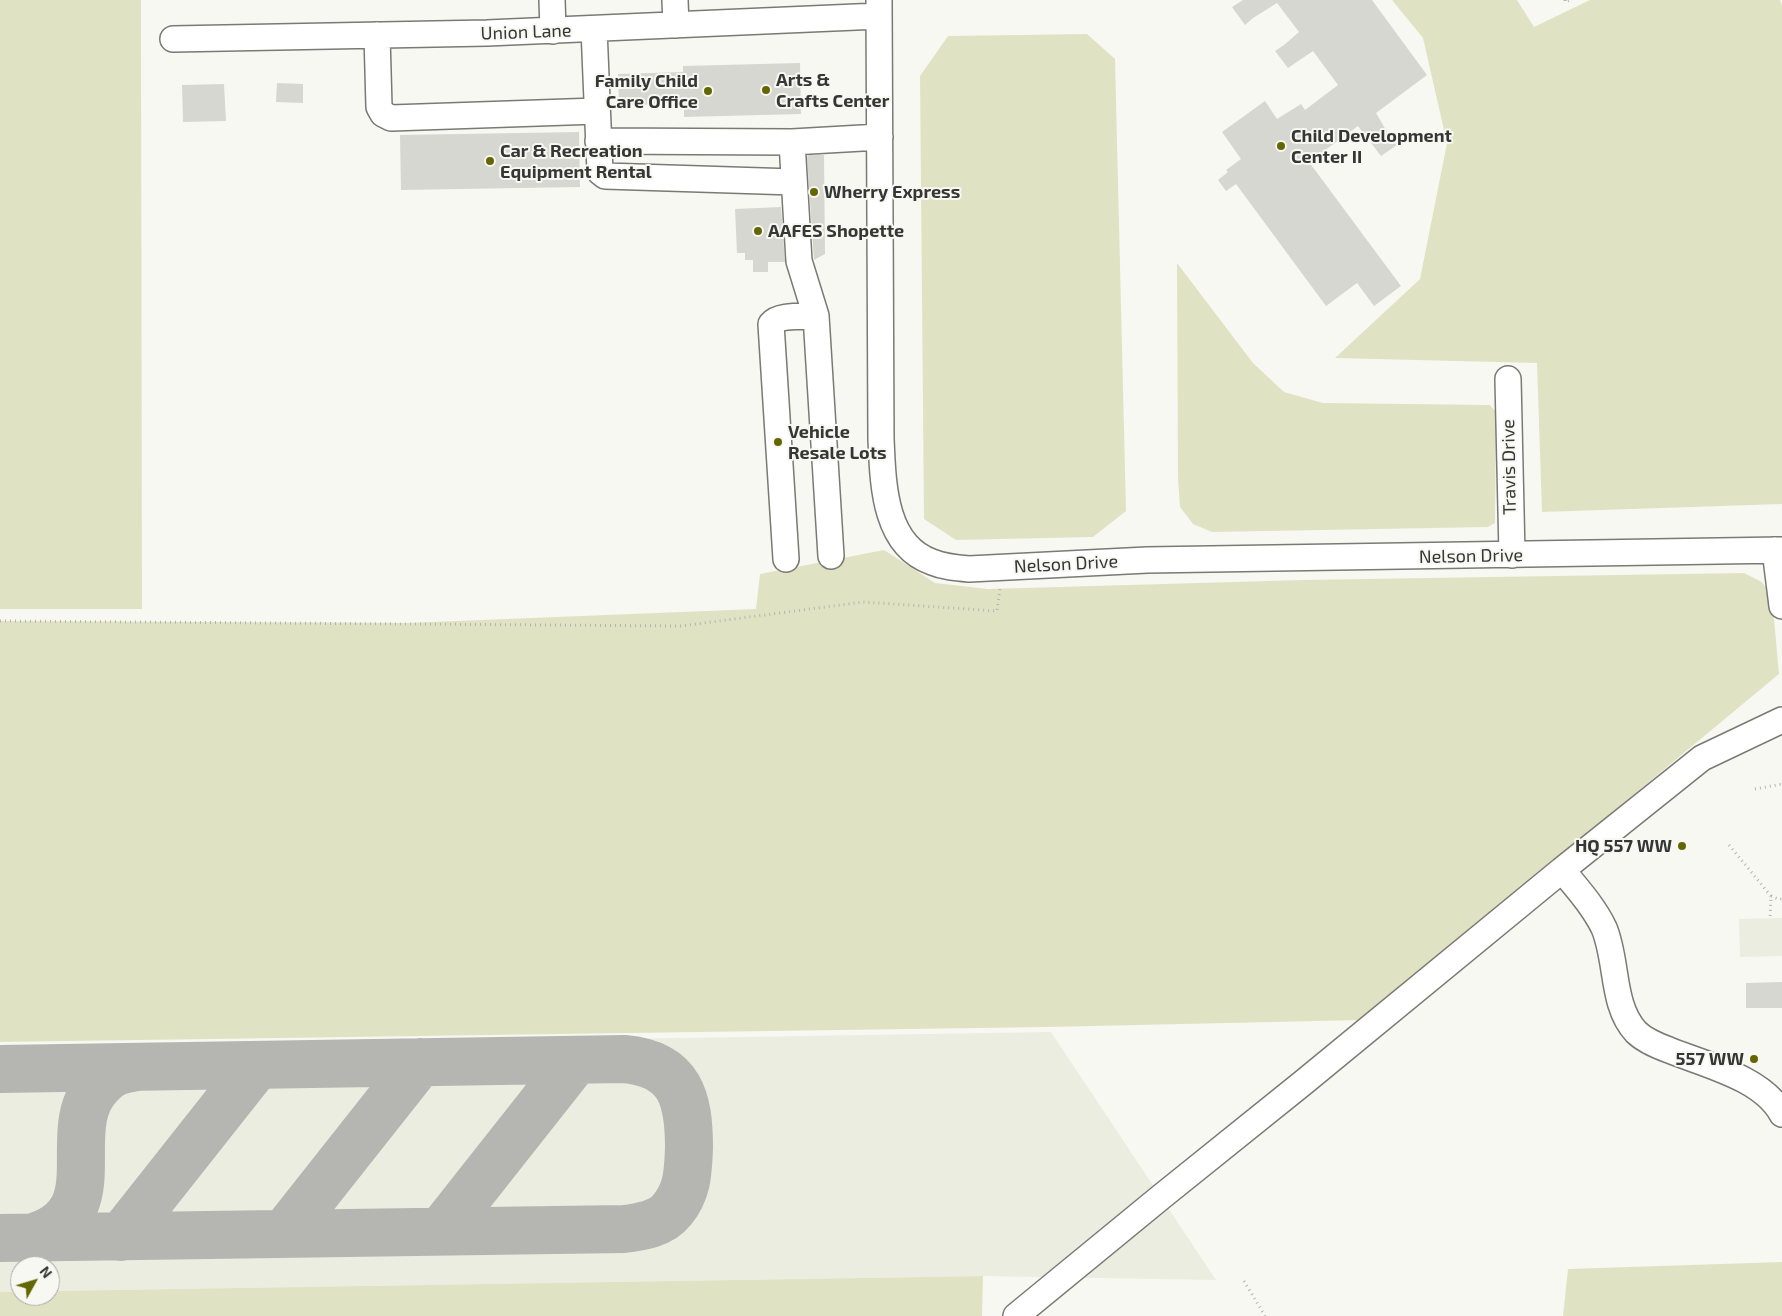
<!DOCTYPE html>
<style>
body{margin:0}
#map{position:relative;width:1782px;height:1316px;overflow:hidden;background:#f7f8f2;font-family:"Exo 2",sans-serif}
canvas{display:block}
.north{position:absolute;left:10px;top:1256px;width:50px;height:50px;box-sizing:border-box;background:#f7f8f2;border:1px solid #aaaaa6;border-radius:50%;rotate:51deg;font-size:14px;font-weight:700;line-height:20px;text-align:center;color:#363634}
.north::after{content:'';display:block;margin:auto;width:18px;height:22px;background:#636602;clip-path:polygon(50% 0,100% 100%,50% 72%,0 100%)}
</style>
<div id="map">
<canvas width="1782" height="1316"></canvas>
<div class="north">N</div>
</div>
<script>
const ctx = document.querySelector('canvas').getContext('2d');
ctx.lineJoin = 'round';
function fillPath(path, color) {
  ctx.fillStyle = color;
  ctx.fill(path, 'evenodd');
}
function strokePath(path, color, width, dash) {
  ctx.strokeStyle = color;
  ctx.lineWidth = width;
  ctx.lineCap = dash ? 'butt' : 'round';
  ctx.setLineDash(dash || []);
  ctx.stroke(path);
}
function drawText(font, color, halo, rows, align = 'center') {
  ctx.font = font + ' "Exo 2",sans-serif';
  ctx.lineWidth = 4;
  ctx.setLineDash([]);
  ctx.textBaseline = 'middle';
  ctx.strokeStyle = halo;
  ctx.fillStyle = color;
  for (const [text, x, y, turn = 0] of rows) {
    ctx.save();
    ctx.translate(x, y);
    ctx.rotate((+turn || 0) * Math.PI / 180);
    ctx.textAlign = isNaN(turn) ? turn : align;
    if (halo) ctx.strokeText(text, 0, 0);
    ctx.fillText(text, 0, 0);
    ctx.restore();
  }
}
fillPath(new Path2D(`
 M1782,918v38l-42,1 -1,-38z
 M1051,1032l165,248 -233,-4 -933,15v-25h-30v26h-20v-243z`), '#ebede0');
fillPath(new Path2D(`
 M0,0h141l1,609h-142z
 M1392,0h125l17,27 56,-27h190l2,6v498l-240,8 -5,-149 -202,-5 85,-79 27,-136 -24,-105z
 M1087,34l28,25 11,452 -33,26 -137,3 -32,-21 -4,-443 28,-40z
 M1177,263l76,100 31,29 39,11 167,2 6,7 -1,111 -7,4 -276,5 -19,-8 -13,-17 -2,-28z
 M884,550l51,33 53,6 315,-9 441,-7 18,9 10,15 7,77 -417,346 -314,7 -1048,15v-421l407,2 349,-14 4,-35z
 M1782,1262v54h-219l5,-47z
 M983,1276l-1,40h-982v-24h20v4h30v-5z`), '#e0e3c3');
strokePath(new Path2D(`
 M0,1069l624,-10c57,5 65,40 65,89 -1,23 -1,43 -17,62 -11,14 -31,17 -48,19l-624,9
 M441,1231l135,-171
 M284,1234l136,-172
 M121,1237l136,-172
 M31,1238c87,-24 23,-108 69,-154 5,-5 12,-11 19,-13 6,-2 12,-3 18,-4`), '#b5b6b1', 48);
fillPath(new Path2D(`
 M1243,0h129l55,75 -51,38 14,24 7,8 -16,11 -23,-30 -49,36 92,124 -27,20 -17,-23 -31,23 -90,-122 -10,7 -8,-11 10,-8 -2,-2 15,-11 -19,-27 43,-31 12,18 24,-15 4,6 33,-25 -25,-34 -25,17 -13,-17 9,-6 15,-13 -22,-29 -24,15 -8,7 -13,-18z
 M800,63l1,51 -117,3v-13l-65,1 -1,-31 65,-2v-6z
 M277,83l26,1v19l-27,-1z
 M224,84l2,37 -43,1 -1,-37z
 M579,132l1,55 -179,3 -1,-55z
 M809,155h15l1,99 -11,6 -7,-103z
 M781,207l4,55h-17v10h-15v-12h-8v-7h-8l-2,-44z
 M1782,982v26h-36v-25z`), '#d6d7d0');
const minor = new Path2D(`
 M552,0l1,31
 M675,0l1,25
 M879,0l2,439c2,42 2,106 51,123 12,5 24,6 37,7l178,-9 635,-10
 M594,29l6,143 5,4 189,6
 M377,35l2,72 4,7 8,4 206,-7
 M173,39l314,-6 392,-17
 M598,141l194,1 88,-5
 M792,142l7,119 17,55 15,240
 M1508,379l4,176
 M1775,550l7,56
 M786,559l-15,-235c8,-10 32,-7 45,-8
 M1782,720l-80,38 -140,112c15,18 32,37 42,58 14,33 7,77 32,104 9,9 22,14 33,18 37,15 94,28 113,64
 M1016,1316l145,-119 143,-115 258,-212`);
strokePath(minor, '#797a74', 28);
strokePath(new Path2D(`
 M1565,0v2l5,-2
 M0,621l681,5 182,-24 134,9 3,-23
 M1755,789l27,-5
 M1729,845l42,51 -1,23
 M1771,896l7,3h4
 M1244,1281l21,35`), '#b4b5b0', 3, [1, 4]);
strokePath(minor, '#fff', 25);
for (const [x, y, r, color] of [
 [766,90,5,"#636602"],
 [708,91,5,"#636602"],
 [1281,146,5,"#636602"],
 [490,161,5,"#636602"],
 [814,192,5,"#636602"],
 [758,231,5,"#636602"],
 [778,442,5,"#636602"],
 [1682,846,5,"#636602"],
 [1754,1059,5,"#636602"]
]) {
  const dot = new Path2D();
  dot.arc(x, y, r, 0, 2 * Math.PI);
  ctx.fillStyle = color;
  ctx.fill(dot);
  strokePath(dot, '#f7f8f2', 2);
}
drawText('18px', '#363634', '#f7f8f2', [
 ["Union Lane",526,32,-2],
 ["Travis Drive",1509,467,-91],
 ["Nelson Drive",1471,556,-1],
 ["Nelson Drive",1066,564,-3]
]);
drawText('bold 18px', '#363634', '#f7f8f2', [
 ["Arts &",776,80],
 ["Crafts Center",776,101],
 ["Family Child",698,81,"right"],
 ["Care Office",698,102,"right"],
 ["Child Development",1291,136],
 ["Center II",1291,157],
 ["Car & Recreation",500,151],
 ["Equipment Rental",500,172],
 ["Wherry Express",824,192],
 ["AAFES Shopette",768,231],
 ["Vehicle",788,432],
 ["Resale Lots",788,453],
 ["HQ 557 WW",1672,846,"right"],
 ["557 WW",1744,1059,"right"]
], 'left');
</script>
